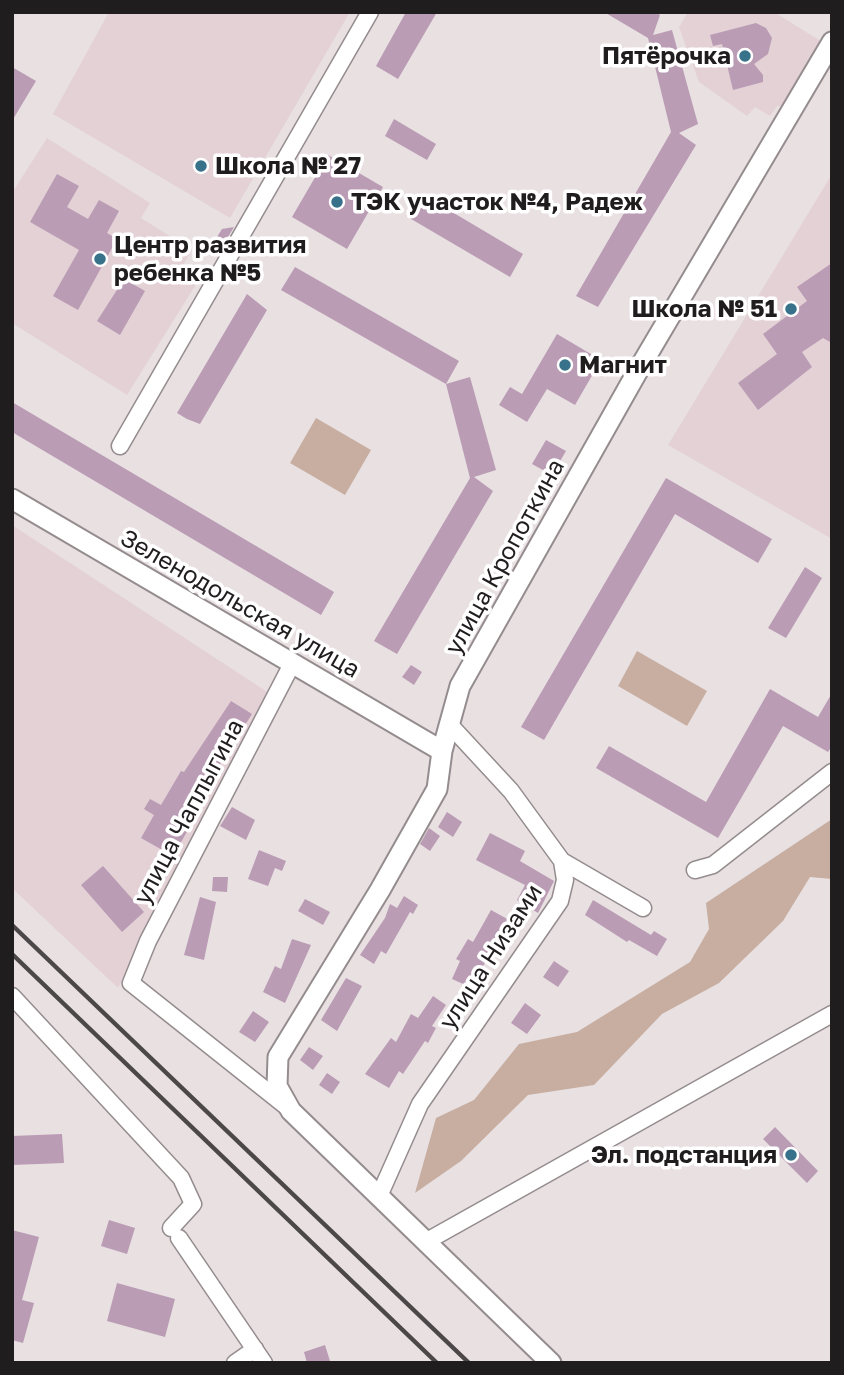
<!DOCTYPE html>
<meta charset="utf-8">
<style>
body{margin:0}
#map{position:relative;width:844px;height:1375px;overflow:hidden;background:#e9e0e2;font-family:"Golos Text",sans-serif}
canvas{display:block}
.frame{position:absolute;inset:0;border:14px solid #201d1e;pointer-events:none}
</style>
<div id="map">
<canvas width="844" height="1375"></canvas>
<div class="frame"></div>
</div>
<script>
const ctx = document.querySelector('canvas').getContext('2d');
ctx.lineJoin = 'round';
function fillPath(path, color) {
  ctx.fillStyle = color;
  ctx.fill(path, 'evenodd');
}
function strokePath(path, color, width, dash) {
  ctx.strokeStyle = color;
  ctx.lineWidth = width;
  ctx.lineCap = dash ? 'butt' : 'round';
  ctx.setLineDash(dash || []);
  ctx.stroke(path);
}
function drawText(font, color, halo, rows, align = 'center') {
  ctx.font = font + ' "Golos Text",sans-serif';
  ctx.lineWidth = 7;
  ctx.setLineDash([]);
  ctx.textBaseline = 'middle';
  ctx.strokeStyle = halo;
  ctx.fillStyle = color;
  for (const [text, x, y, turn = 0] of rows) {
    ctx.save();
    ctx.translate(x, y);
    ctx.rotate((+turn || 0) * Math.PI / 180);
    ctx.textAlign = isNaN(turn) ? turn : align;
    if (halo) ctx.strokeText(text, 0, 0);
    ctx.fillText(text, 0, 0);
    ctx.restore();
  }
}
fillPath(new Path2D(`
 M109,12h241l-120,206 -177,-104z
 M688,12h86l45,28 1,7 -36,59h-7l-7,10 -15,-9 -8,9 -48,-34 -20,-55z
 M47,138l103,65 -9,15 51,32 -10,17 18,11 -73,117 -115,-72v-130z
 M832,174v365l-164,-94z
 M12,525l260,170 -154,293 -106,-100z`), '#e3d1d6');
fillPath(new Path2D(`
 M316,418l55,32 -26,45 -55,-32z
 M637,651l70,40 -20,35 -69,-40z
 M832,819v60l-22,-2 -27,44 -64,62 -57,31 -68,71 -66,10 -67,66 -46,32 21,-75 38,-18 45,-56 58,-12 113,-70 19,-33 -3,-26z`), '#c7aea1');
fillPath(new Path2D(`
 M406,12h31l-39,67 -22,-13z
 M604,12h51l5,3 -7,20 19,-5 26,94 -19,9 17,12 -98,162 -22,-11 95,-164 -23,-94z
 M756,23l10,5 6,10 -4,16 -14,10 9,11v7l-30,8 -11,-46 -9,2 -3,-11z
 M12,67l24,14 -24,40z
 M394,119l42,25 -9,16 -42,-24z
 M328,155l55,32 -36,62 -55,-32z
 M57,174l22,12 -12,21 21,12 11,-19 20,11 -12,22 10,6 -39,71 -25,-14 26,-46 -49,-28z
 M420,193l103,61 -13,23 -104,-61z
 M234,227l-9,15 -8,-5 5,-8z
 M832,263v80l-9,-5 -21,14 10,15 -54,43 -20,-27 39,-29 -14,-20 44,-33 -10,-14z
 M295,267l164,94 -13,23 24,-7 26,93 -22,7 19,14 -96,163 -23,-13 96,-163 -24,-94 -165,-94z
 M124,279l21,12 -25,44 -23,-14z
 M247,294l20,16 -67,114 -13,-5 -10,-6z
 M557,334l44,26 -26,45 -28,-16 -20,33 -28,-17 11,-18 12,7z
 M12,402l322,190 -13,23 -309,-183z
 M546,440l20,11 -14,24 -20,-11z
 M666,478l106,61 -14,24 -83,-49 -131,226 -23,-13z
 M805,567l17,11 -36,60 -18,-10z
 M411,665l11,7 -8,13 -12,-8z
 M770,689l48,28 14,-24v53l-4,6 -45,-26 -65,112 -122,-70 13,-22 97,56z
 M231,701l21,13 -67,105 7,4 -19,33 -32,-18 13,-23 -10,-6 6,-10 11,6 20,-34 3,1z
 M232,807l23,13 -9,20 -26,-14z
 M447,812l15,10 -9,15 -15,-10z
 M429,828l11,8 -10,15 -10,-7z
 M490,833l35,18 -5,10 34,20 -16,32 -21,-13 8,-15 -49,-25z
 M259,850l27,11 -4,10 -7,-3 -7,18 -20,-7z
 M103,866l41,46 -22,20 -41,-47z
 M213,877h15l-1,15 -15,-1z
 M404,896l14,9 -5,9 -3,-2 -24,42 -5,-3 -7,13 -14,-9 25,-37 5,-14 7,4z
 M200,897l16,5 -12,58 -20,-5z
 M305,899l25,13 -7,13 -25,-14z
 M593,900l58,35 3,-4 13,8 -10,17 -28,-16 -2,2 -42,-27z
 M491,910l20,11 -41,66 -18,-8 8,-18 -4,-2 12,-20 5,3z
 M292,939l19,6 -26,58 -22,-11 12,-26 6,3z
 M554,961l15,10 -11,16 -15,-10z
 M346,978l16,8 -25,45 -16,-11z
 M433,996l13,9 -14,21 4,2 -8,15 -3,-2 -22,33 -4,-3 -10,17 -24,-14 26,-36 5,4 15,-28 7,4z
 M525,1003l16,12 -14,19 -16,-11z
 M253,1011l16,11 -14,20 -16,-10z
 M309,1047l14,9 -10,14 -13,-10z
 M327,1073l13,9 -8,12 -13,-9z
 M775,1127l43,44 -11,12 -44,-44z
 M62,1134l2,29 -52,2v-29z
 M109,1220l26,8 -8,26 -26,-8z
 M12,1230l27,7 -17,63 12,3 -11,40 -11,-3z
 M117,1283l58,16 -10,38 -58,-16z
 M325,1345l5,16 -23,2 -3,-11z`), '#ba9cb4');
const minor = new Path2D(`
 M120,446l250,-434
 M562,861l81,47
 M695,870l18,-5 119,-93
 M12,996l169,182 12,26 -22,24
 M287,1107l-156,-124 17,-42 144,-277
 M380,1194l40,-90 140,-203 5,-21 -3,-19 -51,-70 -62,-67
 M179,1238l85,125
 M427,1241l405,-227
 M235,1363l20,-14`);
const tertiary = new Path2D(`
 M12,499l430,252
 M551,1363l-260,-252 -14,-25 1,-29 102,-167 57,-101 5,-38 18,-65 180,-319 192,-325`);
strokePath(minor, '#948c8e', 19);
strokePath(tertiary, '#948c8e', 23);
strokePath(minor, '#fff', 16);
strokePath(tertiary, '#fff', 19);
strokePath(new Path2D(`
 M12,925l457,438
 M12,954l425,409`), '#4c4849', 4.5);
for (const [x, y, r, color] of [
 [745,56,7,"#38718a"],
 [201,166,7,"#38718a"],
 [337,202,7,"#38718a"],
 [100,259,7,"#38718a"],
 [791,309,7,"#38718a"],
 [565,365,7,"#38718a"],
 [791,1155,7,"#38718a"]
]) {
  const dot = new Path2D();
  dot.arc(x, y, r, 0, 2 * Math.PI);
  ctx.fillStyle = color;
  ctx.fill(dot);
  strokePath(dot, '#fff', 2.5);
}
drawText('bold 24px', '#201d1e', '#fff', [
 ["Пятёрочка",731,56,"right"],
 ["Школа № 27",215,166],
 ["ТЭК участок №4, Радеж",351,202],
 ["Центр развития",114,245],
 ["ребенка №5",114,273],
 ["Школа № 51",777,309,"right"],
 ["Магнит",579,365],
 ["Эл. подстанция",777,1155,"right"]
], 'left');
drawText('24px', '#201d1e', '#fff', [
 ["улица Кропоткина",505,557,-61],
 ["Зеленодольская улица",240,604,30],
 ["улица Чаплыгина",189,812,-62],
 ["улица Низами",491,957,-57]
]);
</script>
